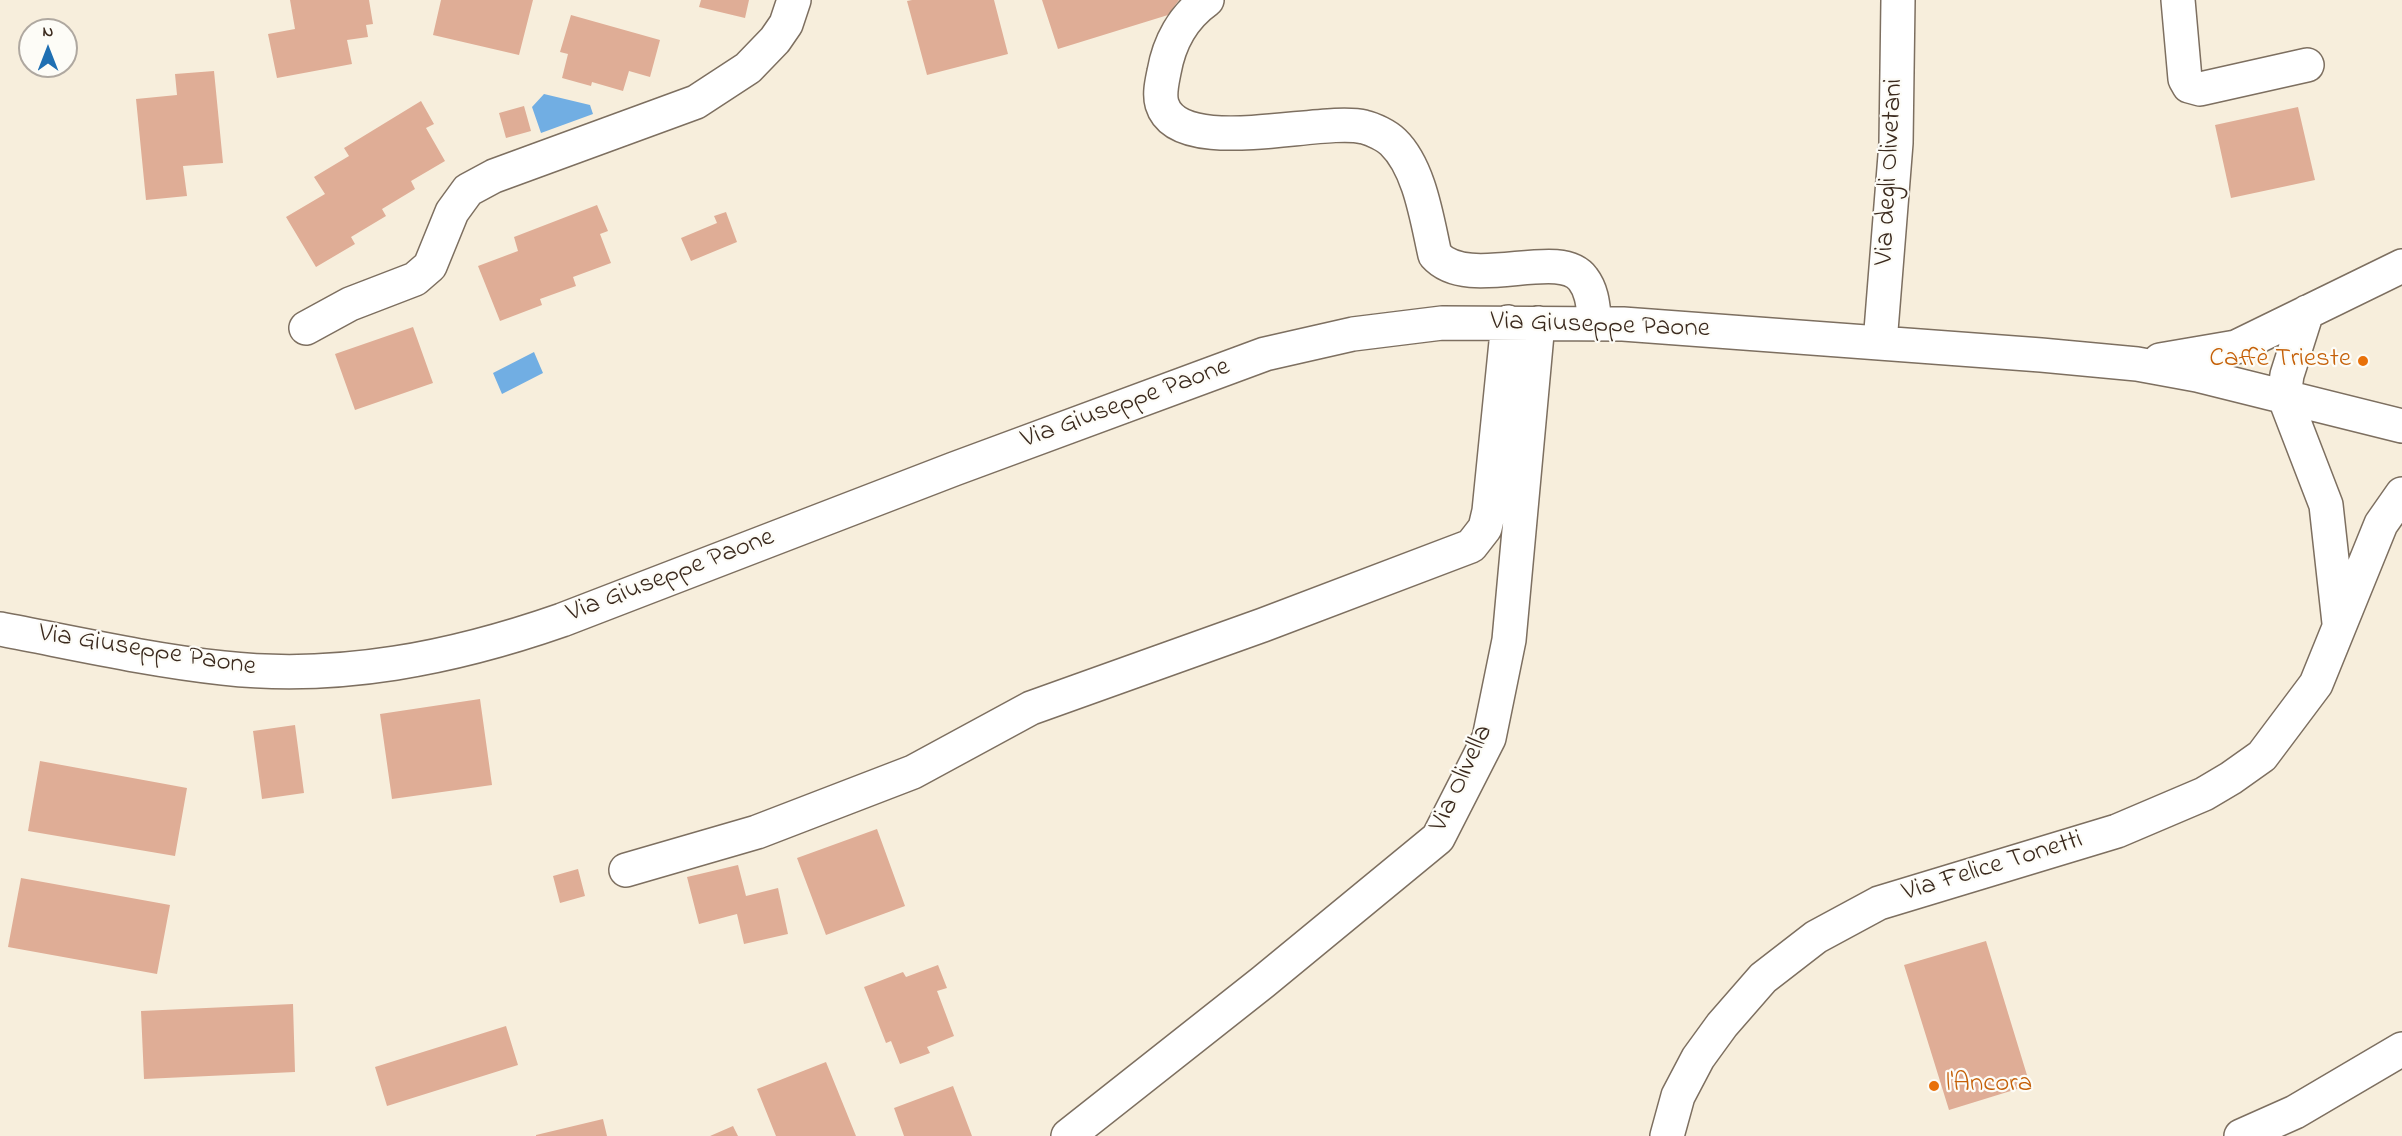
<!DOCTYPE html>
<meta charset="utf-8">
<style>
body{margin:0}
#map{position:relative;width:2402px;height:1136px;overflow:hidden;background:#f7eedc;font-family:"Indie Flower",sans-serif}
canvas{display:block}
.north{position:absolute;left:18px;top:18px;width:60px;height:60px;box-sizing:border-box;background:#fdfcf7;border:2px solid #afa8a0;border-radius:50%;rotate:0deg;font-size:16px;font-weight:700;line-height:24px;text-align:center;color:#3b2a1e}
.north::after{content:'';display:block;margin:auto;width:21px;height:27px;background:#1f6fb2;clip-path:polygon(50% 0,100% 100%,50% 72%,0 100%)}
</style>
<div id="map">
<canvas width="2402" height="1136"></canvas>
<div class="north">N</div>
</div>
<script>
const ctx = document.querySelector('canvas').getContext('2d');
ctx.lineJoin = 'round';
function fillPath(path, color) {
  ctx.fillStyle = color;
  ctx.fill(path, 'evenodd');
}
function strokePath(path, color, width, dash) {
  ctx.strokeStyle = color;
  ctx.lineWidth = width;
  ctx.lineCap = dash ? 'butt' : 'round';
  ctx.setLineDash(dash || []);
  ctx.stroke(path);
}
function drawText(font, color, halo, rows, align = 'center') {
  ctx.font = font + ' "Indie Flower",sans-serif';
  ctx.lineWidth = 4.5;
  ctx.setLineDash([]);
  ctx.textBaseline = 'middle';
  ctx.strokeStyle = halo;
  ctx.fillStyle = color;
  for (const [text, x, y, turn = 0] of rows) {
    ctx.save();
    ctx.translate(x, y);
    ctx.rotate((+turn || 0) * Math.PI / 180);
    ctx.textAlign = isNaN(turn) ? turn : align;
    if (halo) ctx.strokeText(text, 0, 0);
    ctx.fillText(text, 0, 0);
    ctx.restore();
  }
}
fillPath(new Path2D(`
 M544,94l46,11 3,9 -52,19 -9,-26z
 M534,352l9,21 -41,21 -9,-21z`), '#71aee3');
fillPath(new Path2D(`
 M290,0h79l4,24 -7,1 2,12 -21,3 5,24 -75,14 -9,-44 27,-5z
 M441,0h92l-14,55 -86,-20z
 M701,0h48l-4,18 -46,-11z
 M912,0h82l14,54 -81,21 -20,-74z
 M1042,0h137l-11,15 -110,34z
 M571,15l89,25 -10,37 -21,-6 -6,20 -31,-9 -1,4 -29,-8 6,-24 -8,-2z
 M214,71l9,92 -40,3 4,30 -41,4 -10,-101 41,-4 -2,-21z
 M421,101l13,23 -8,4 19,33 -34,20 4,8 -33,20 4,7 -35,21 4,7 -39,23 -30,-50 39,-23 -11,-17 35,-21 -5,-8z
 M524,106l7,25 -25,7 -7,-25z
 M2298,107l17,73 -84,18 -16,-73z
 M597,205l11,26 -8,3 11,29 -38,14 3,9 -36,13 2,6 -42,16 -22,-55 40,-15 -4,-14z
 M726,212l11,30 -46,19 -10,-23 36,-15 -3,-7z
 M413,327l20,56 -78,27 -20,-56z
 M480,699l12,86 -100,14 -12,-85z
 M295,725l9,68 -42,6 -9,-68z
 M40,761l147,27 -12,68 -147,-25z
 M877,829l28,77 -79,29 -29,-77z
 M738,865l8,31 32,-8 10,46 -44,10 -7,-30 -38,10 -12,-47z
 M578,869l7,27 -25,7 -7,-27z
 M21,878l149,27 -13,69 -149,-27z
 M1986,941l44,144 -81,25 -45,-145z
 M938,965l9,23 -10,3 17,45 -27,11 3,6 -30,11 -9,-23 -5,2 -22,-56 39,-15 3,5z
 M293,1004l2,68 -151,7 -3,-68z
 M506,1026l12,39 -131,41 -12,-39z
 M826,1062l30,74h-80l-19,-47z
 M953,1086l19,50h-68l-10,-28z
 M603,1119l4,17h-71v-1z
 M733,1126l5,10h-28z`), '#dfad96');
const minor = new Path2D(`
 M1207,0c-24,17 -38,43 -43,72 -2,10 -5,22 -2,32 17,56 160,12 202,23 9,2 23,9 29,15 27,26 34,78 42,113 34,38 124,-9 148,24 10,13 10,29 12,44
 M2178,0l7,79 4,7 11,3 107,-24
 M2307,312l-20,63 -3,21 42,109 13,118
 M306,328l44,-24 65,-25 15,-13 22,-54 16,-22 26,-14 202,-74 52,-34 27,-28 11,-16 8,-24
 M1880,343l16,-200 2,-143
 M2160,360l76,-13 166,-81
 M0,629c74,14 149,31 223,39 116,13 230,-10 339,-48l392,-151 311,-115 88,-20 89,-11 181,1 418,31 96,9 60,11 205,51
 M626,870l131,-38 156,-60 118,-64 232,-83 208,-79 14,-18 4,-17 19,-189
 M1068,1136l195,-154 175,-144 51,-100 20,-98 29,-317
 M1667,1136l11,-40 20,-38 24,-33 41,-47 53,-41 63,-34 238,-72 87,-37 27,-16 31,-22 54,-72 65,-160 21,-30`);
const major = new Path2D(`
 M2241,1136l54,-24 107,-63`);
strokePath(minor, '#7d6f60', 36);
strokePath(major, '#7d6f60', 36);
strokePath(minor, '#fff', 33);
strokePath(major, '#fff', 33);
for (const [x, y, r, color] of [
 [2363,361,6,"#e8710a"],
 [1934,1086,6,"#e8710a"]
]) {
  const dot = new Path2D();
  dot.arc(x, y, r, 0, 2 * Math.PI);
  ctx.fillStyle = color;
  ctx.fill(dot);
  strokePath(dot, '#fdfcf7', 2);
}
drawText('27px', '#3b2a1e', '#fdfcf7', [
 ["Via degli Olivetani",1891,172,-87],
 ["Via Giuseppe Paone",1600,327,2],
 ["Via Giuseppe Paone",1126,405,-20],
 ["Via Giuseppe Paone",671,577,-21],
 ["Via Giuseppe Paone",147,652,9],
 ["Via Olivella",1463,779,-65],
 ["Via Felice Tonetti",1993,868,-17]
]);
drawText('27px', '#c56008', '#fdfcf7', [
 ["Caffè Trieste",2351,361],
 ["l'Ancora",1946,1086,"left"]
], 'right');
</script>
